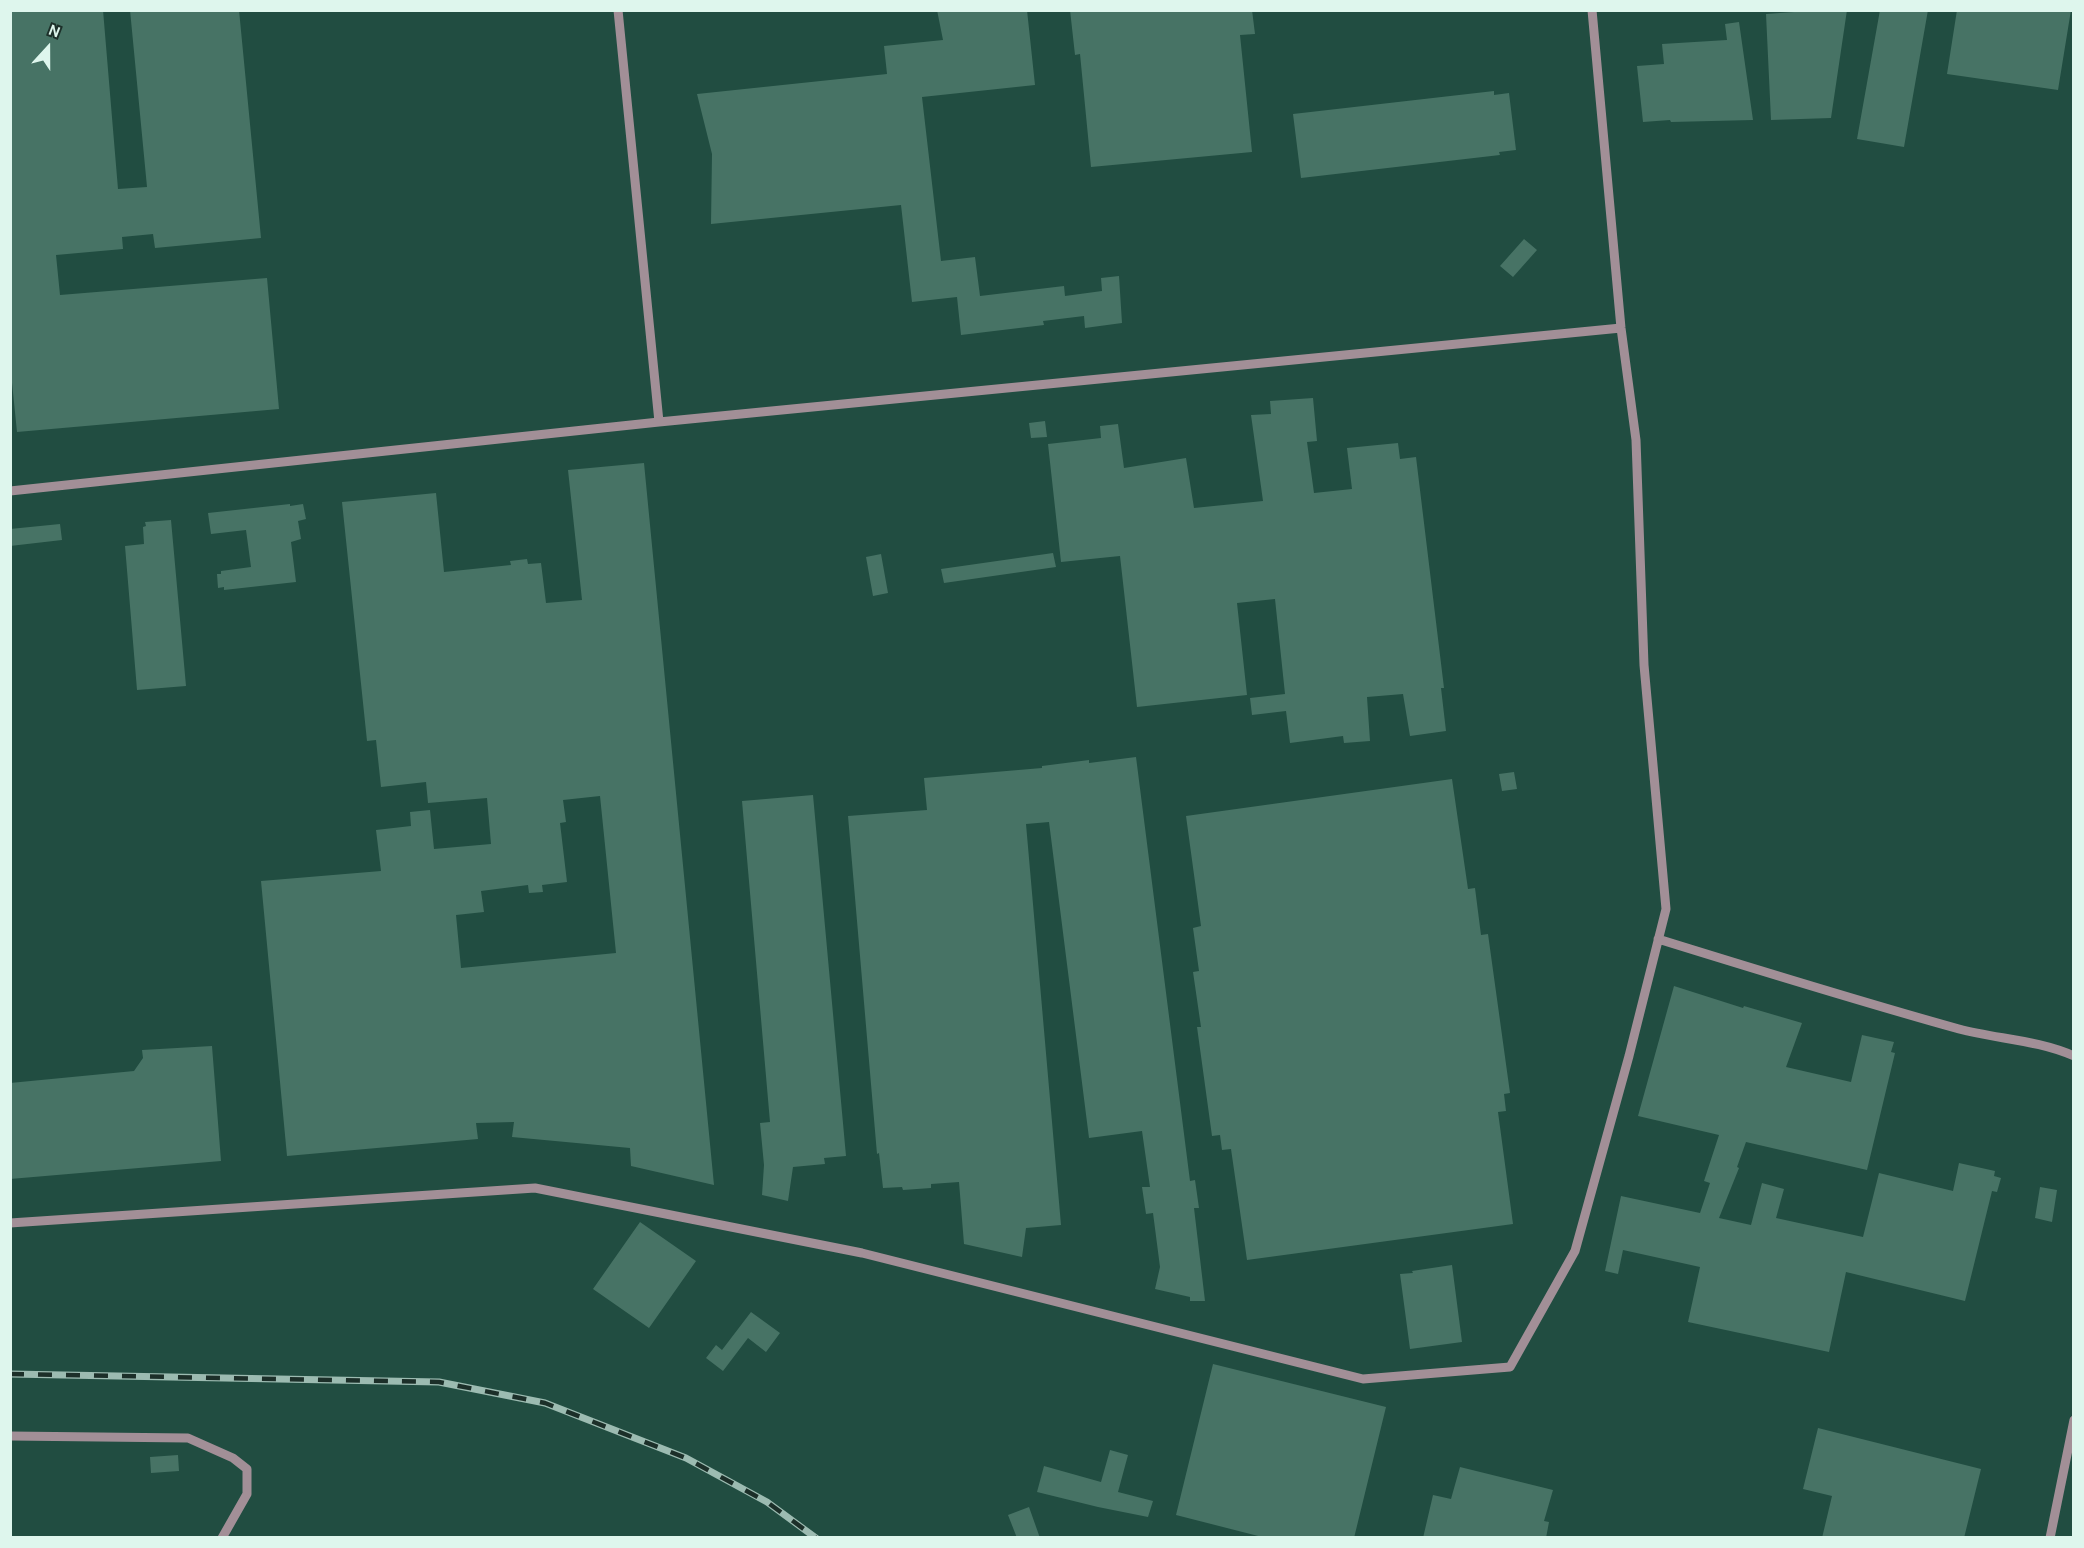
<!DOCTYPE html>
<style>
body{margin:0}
#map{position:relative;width:2084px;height:1548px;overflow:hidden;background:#214d41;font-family:Karla,sans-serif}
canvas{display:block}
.frame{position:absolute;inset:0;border:12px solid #def6ed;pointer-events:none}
.north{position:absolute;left:18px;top:18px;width:60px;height:60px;-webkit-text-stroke:4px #1c2f29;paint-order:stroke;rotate:21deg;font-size:16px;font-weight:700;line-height:24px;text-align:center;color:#def6ed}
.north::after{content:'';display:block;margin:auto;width:21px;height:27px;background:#def6ed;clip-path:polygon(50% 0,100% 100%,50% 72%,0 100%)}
</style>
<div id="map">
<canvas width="2084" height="1548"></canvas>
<div class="frame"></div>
<div class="north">N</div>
</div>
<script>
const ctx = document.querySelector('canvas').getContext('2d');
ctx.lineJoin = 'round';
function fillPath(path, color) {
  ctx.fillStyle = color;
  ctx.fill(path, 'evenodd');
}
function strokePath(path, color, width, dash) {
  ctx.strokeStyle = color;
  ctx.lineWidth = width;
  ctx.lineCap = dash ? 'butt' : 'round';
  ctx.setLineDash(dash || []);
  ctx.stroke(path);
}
fillPath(new Path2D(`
 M10,10h93l15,179 29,-2 -17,-177h109l22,228 -106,10 -2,-14 -31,3 1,12 -67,6 4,40 207,-17 12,131 -262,23 -7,-69z
 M937,10h90l8,75 -113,12 19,164 34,-4 5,39 84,-10 1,10 37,-5 -1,-13 18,-2 3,47 -37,5 -1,-12 -41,5 1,4 -83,10 -4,-38 -45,5 -11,-97 -190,19 1,-70 -15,-60 190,-20 -3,-28 59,-6z
 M1070,10h182l3,24 -15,1 12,117 -161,15 -11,-113 -5,1z
 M1822,10h25l-16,108 -60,2 -5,-106z
 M1880,10h48l-24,137 -47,-8z
 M1957,10h114l-13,80 -111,-16z
 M1739,22l14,98 -82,2 -1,-2 -27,2 -6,-56 27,-2 -2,-20 65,-4 -2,-16z
 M1494,91v4l15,-2 7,57 -17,2 1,3 -199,23 -8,-64z
 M1524,239l13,11 -24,27 -13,-11z
 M1313,398l4,43 -10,1 7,51 38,-4 -5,-41 51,-5 2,16 16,-2 28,231h-3l5,43 -36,5 -7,-42 -36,3 3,44 -26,2 -1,-7 -53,7 -4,-32 -34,4 -2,-17 35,-4 -10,-95 -38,4 10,92 -110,12 -17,-151 -59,6 -13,-118 53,-6 -1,-12 18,-2 6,44 62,-10 8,50 69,-7 -12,-86 20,-1 -1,-13z
 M1045,421l2,16 -16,1 -2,-15z
 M644,463l70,722 -83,-19 -1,-18 -118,-11 2,-15 -38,1 2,16 -191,17 -26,-275 120,-10 -5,-41 35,-4 -1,-14 20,-2 4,39 57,-5 -4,-46 -59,5 -2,-21 -45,5 -5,-47 -9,1 -25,-239 94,-9 8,79 67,-7 -1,-4 17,-2 1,5 13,-1 5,40 36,-3 -14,-130zM600,796l16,157 -155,15 -5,-53 28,-3 -3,-21 47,-6 1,8 14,-1 -1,-7 25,-3 -7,-59 6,-1 -3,-22z
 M290,504v2l13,-2 3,15 -8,2 3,18 -10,3 5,40 -72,8v-3l-6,1 -1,-14h4v-3l30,-4 -5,-37 -35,4 -3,-21z
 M171,520l15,166 -49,4 -12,-144 19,-2 -1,-17 3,-1 -1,-4z
 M60,524l2,16 -52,6v-17z
 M1053,553l3,14 -112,16 -3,-14z
 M881,554l7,39 -15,3 -7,-39z
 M1136,757l54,424 5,-1 4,28h-5l11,93h-15v-4l-35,-8 5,-22 -7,-54 -7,1 -4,-27h8l-8,-56 -53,7 -40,-316 -23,2 35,401 -35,3 -4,29 -58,-13 -5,-62 -28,2v4l-28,2 -1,-3 -19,1 -4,-35 -2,1 -29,-338 79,-6 -3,-32 118,-10v-2l47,-6v3z
 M1514,772l3,17 -15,2 -3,-17z
 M1452,779l16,110 7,-1 6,47 7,-1 22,159 -6,1 2,17 -8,1 15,112 -266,36 -16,-111 -9,1 -2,-15 -8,1 -15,-109h4l-8,-55 6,-1 -6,-43 8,-2 -15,-110z
 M813,795l33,361 -22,2 1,6 -32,3 -5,34 -26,-6 2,-30 -4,-42 10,-1 -28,-321z
 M1674,986l69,22 1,-2 58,17 -16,44 65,15 11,-47 32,7 -3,10 4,1 -28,117 -121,-28 -9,25 2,1 -20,50 32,7 11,-42 22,6 -8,29 87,19 16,-64 74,18 6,-28 36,8 -1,5 7,2 -4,14 -5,-1 -27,110 -119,-29 -17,80 -141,-30 12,-55 -77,-17 -5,24 -13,-3 16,-75 79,17 10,-30 -6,-2 15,-46 -81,-19z
 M212,1046l9,115 -211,18v-96l124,-12 9,-13 -1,-8z
 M2040,1187l17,3 -5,32 -17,-4z
 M640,1222l56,39 -47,67 -56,-39z
 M1452,1265l10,77 -52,7 -10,-75 13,-1 -1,-2z
 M751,1312l29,21 -14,19 -18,-14 -25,33 -17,-13 10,-13 6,5z
 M1213,1364l173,43 -32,131h-88l-90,-23z
 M1818,1428l163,41 -17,69h-142l10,-42 -29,-7z
 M1110,1450l18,5 -10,37 35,9 -5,16 -50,-10 -61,-15 7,-26 57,16z
 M178,1455l1,16 -28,2 -1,-16z
 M1460,1467l93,23 -9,31 5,1 -3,16h-123l10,-43 18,4z
 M1029,1507l11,31h-23l-9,-23z`), '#477365');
strokePath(new Path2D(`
 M618,10l41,412
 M10,491l649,-69 962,-94
 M1658,939c100,31 200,62 301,90 38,10 79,11 115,27
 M10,1223l525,-35 327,65 501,126 147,-12 65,-116 54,-195 37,-147 -22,-244 -8,-225 -15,-112 -29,-318
 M10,1436l178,2 45,20 14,11v25l-25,44
 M2050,1538l24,-118`), '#a28f97', 9);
const rail = new Path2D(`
 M10,1374l429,8 106,21 141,55 81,44 49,36`);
strokePath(rail, '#9cbbb1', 7);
strokePath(rail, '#1c2f29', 4.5, [14]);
</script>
